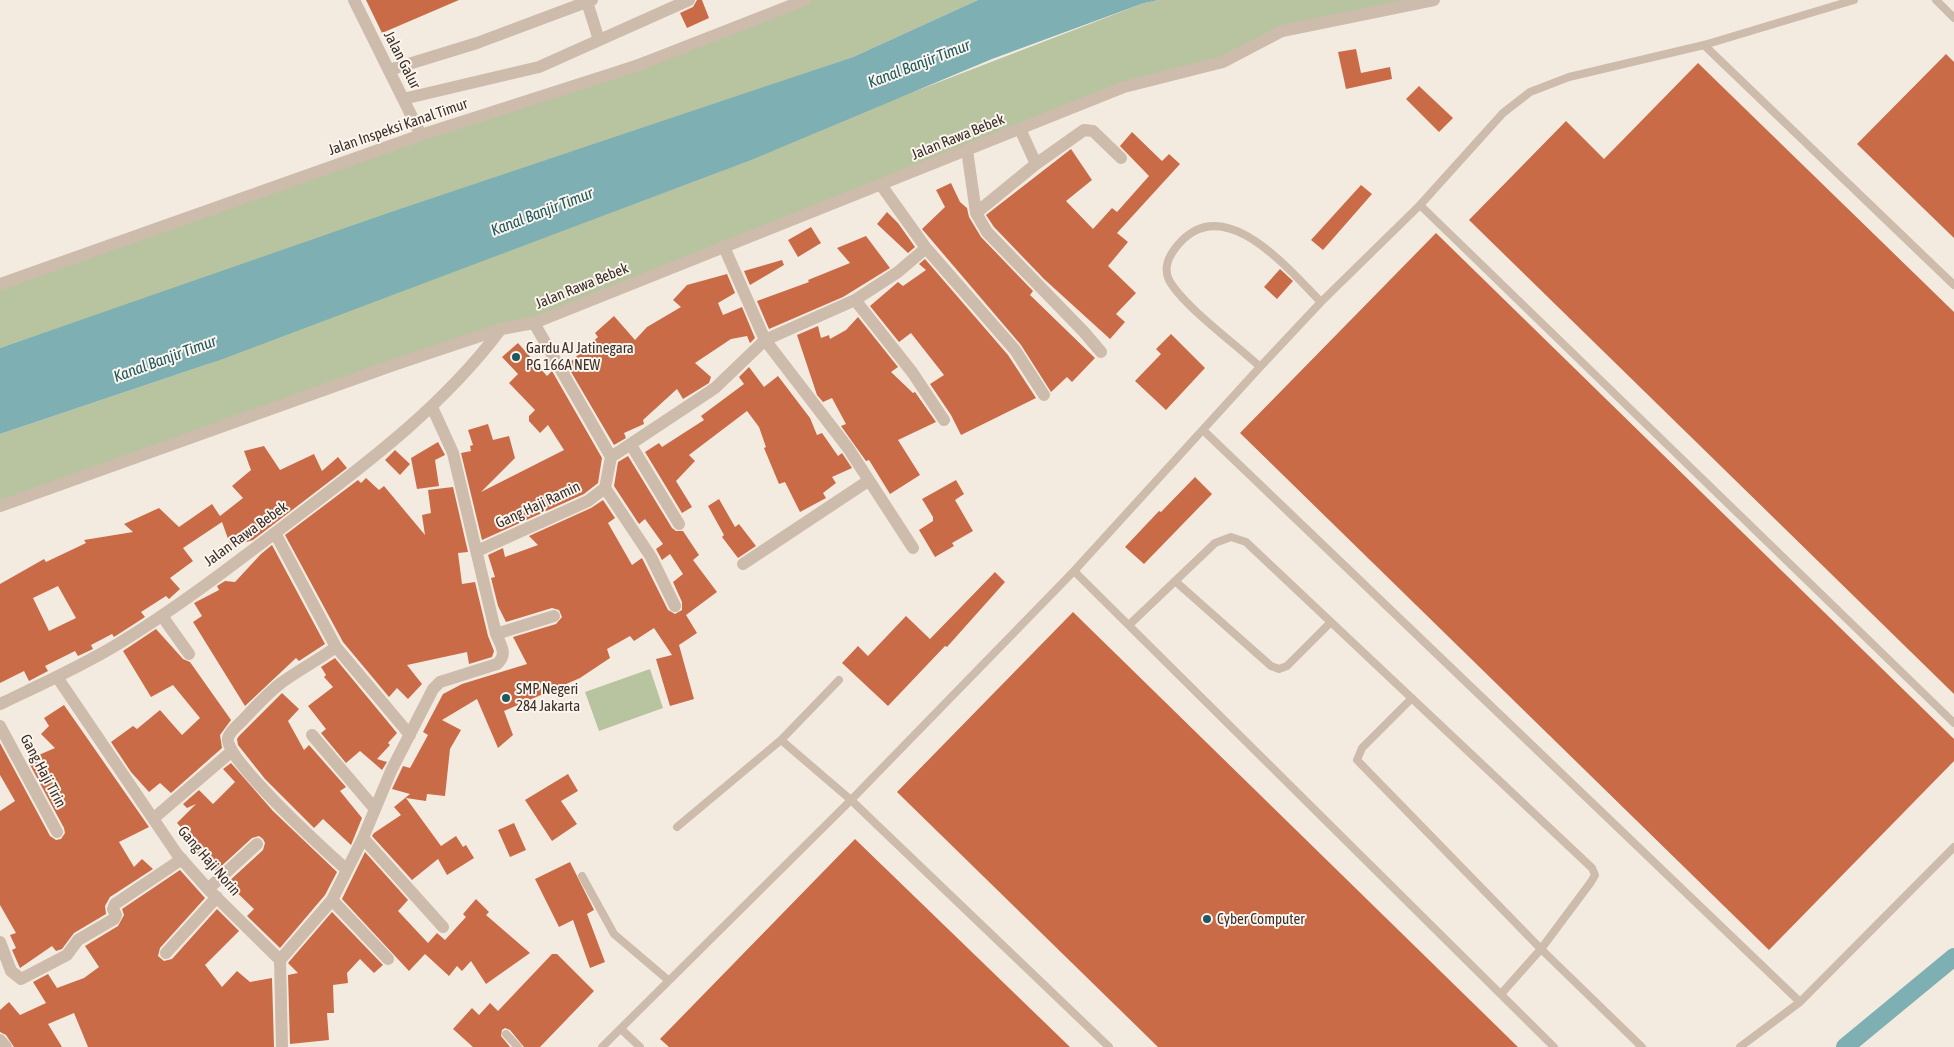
<!DOCTYPE html>
<style>
body{margin:0}
canvas{display:block;background:#f4ebe0}
</style>
<canvas width="1954" height="1047"></canvas>
<script>
const ctx = document.querySelector('canvas').getContext('2d');
ctx.lineJoin = 'round';
function fillPath(path, color) {
  ctx.fillStyle = color;
  ctx.fill(path, 'evenodd');
}
function strokePath(path, color, width, dash) {
  ctx.strokeStyle = color;
  ctx.lineWidth = width;
  ctx.lineCap = dash ? 'butt' : 'round';
  ctx.setLineDash(dash || []);
  ctx.stroke(path);
}
function drawText(font, color, halo, rows, align = 'center') {
  ctx.font = font + ' "Asap Condensed",sans-serif';
  ctx.lineWidth = 4;
  ctx.setLineDash([]);
  ctx.textBaseline = 'middle';
  ctx.strokeStyle = halo;
  ctx.fillStyle = color;
  for (const [text, x, y, turn = 0] of rows) {
    ctx.save();
    ctx.translate(x, y);
    ctx.rotate((+turn || 0) * Math.PI / 180);
    ctx.textAlign = isNaN(turn) ? turn : align;
    if (halo) ctx.strokeText(text, 0, 0);
    ctx.fillText(text, 0, 0);
    ctx.restore();
  }
}
fillPath(new Path2D(`
 M805,0h173l-125,57 -853,291v-64z
 M1159,0h261l-138,31 -59,31 -99,25 -590,236 -534,183v-72l205,-69 939,-362z
 M650,669l13,39 -64,23 -14,-39z`), '#b7c49f');
fillPath(new Path2D(`
 M978,0h181l-15,3 -152,56 -241,101 -531,200 -220,74v-86l397,-138 456,-153z`), '#7dafb3');
strokePath(new Path2D(`
 M1845,1047l109,-90`), '#7dafb3', 18);
fillPath(new Path2D(`
 M366,0h93l-77,33z
 M697,0h5l7,18 -22,10 -7,-15 13,-6z
 M1356,49l5,24 29,-6 2,12 -46,10 -8,-37z
 M1946,54l8,8v176l-97,-94z
 M1698,63l256,249v382l-485,-474 97,-99 38,38z
 M1419,86l34,32 -14,14 -33,-33z
 M1132,132l30,29 7,-7 11,10 -63,69 11,9 -20,24 28,27 -20,21 9,8 -15,17 -66,-60 -50,-52 -8,-12 85,-66 21,31 -26,21 27,28 19,-21 5,4 32,-36 -29,-30z
 M951,183l9,19 7,6 2,9 12,20 52,54 -3,4 65,63 -23,24 -5,-5 -16,15 -30,-47 -99,-116 23,-22 -9,-17z
 M1361,185l11,9 -49,56 -12,-10z
 M887,212l11,11 17,24 -7,6 -31,-29z
 M811,227l10,16 -23,14 -10,-17z
 M1436,233l518,506v22l-185,189 -529,-517z
 M866,236l24,32 -47,29 -74,32 -12,-28 52,-19 -1,-2 42,-17 -13,-15z
 M925,259l83,96 28,43 -75,37 -10,-20 -21,-31 14,-9 -33,-42 -12,9 -29,-36 28,-24 5,4 23,-16 -7,-6z
 M782,260l2,5 -34,20 -6,-14z
 M1280,269l13,12 -16,18 -13,-12z
 M727,274l8,19 -17,10 5,12 19,-8 13,31 -5,5 -3,-7 -16,3 -36,24 16,14 -2,6 -26,16 -6,-10 -34,31 1,4 -20,9 2,5 -12,7 -47,-80 31,-28 -3,-4 19,-17 21,24 12,-13 34,-20 -8,-7 14,-15z
 M858,317l40,50 -7,5 22,21 2,-1 21,30 -38,18 22,35 -30,19 -21,-34 -3,1 -25,-35 5,-2 -14,-26 -9,4 -6,-7 -20,-60 21,-9 3,12 8,-3 1,4 16,-9z
 M1171,334l34,34 -39,42 -31,-29 26,-27 -5,-5z
 M518,343l29,33 5,-5 50,87 -4,25 -14,11 -102,46 -21,-87 10,-2 -1,-5 3,-1 -5,-15 20,-6 5,16 16,-4 6,22 -34,34 83,-42 -16,-25 -8,8 -11,-12v-5l6,-6 -26,-27 9,-9 -16,-17z
 M749,367l15,20 14,-11 32,42 7,17 5,-2 16,23 4,-3 10,15 -20,9 4,6 -13,10 3,5 -26,14 -15,-30 -6,2 -15,-36 2,-1 -7,-20 -12,-16 -58,44 6,6 -19,20 16,26 -10,6 -37,-61 14,-9 3,4 42,-27 -3,-4 43,-32 -5,-7z
 M438,442l7,13 -10,5 4,26 -22,3 -6,-31z
 M264,446l16,24 34,-16 8,17 16,-14 9,11 -94,72 -22,7 -9,-25 -39,26 10,13 -23,17 10,11 -11,10 -3,-3 -25,16 4,5 -31,20 -2,-3 -21,11 2,4 -15,7 -3,-5 -30,15 3,5 -19,10 -5,-10 -24,12v-99l44,-25 2,3 40,-19 -2,-3 49,-8 -9,-8 35,-16 20,19 33,-23 8,12 23,-18 -11,-12 19,-16 -7,-19zM58,586l18,32 -27,13 -16,-33z
 M395,450l15,14 -10,11 -15,-15z
 M628,456l44,72 4,3h7l16,24 -6,5 24,32 -31,23 11,18 -18,12 15,54 -24,7 -14,-47 16,-4 -18,-27 -20,13 -4,-5 -23,13 3,9 -30,20 -76,33 9,24 -15,13 -21,-49 -35,21 19,10 -11,19 -5,47 -18,-2 -1,7 -20,-3 35,48 15,-10 7,11 3,-2 8,13 -27,17 -9,-16 -26,21 -40,-44 2,-3 27,-18 -7,-8 16,-13 -18,-5 11,-23 7,2 18,-33 -5,-3 20,-38 19,-10 65,-20 -14,-27 43,-13 6,-7 -3,-7 -7,-2 -46,14 -8,-16 -7,-28 4,-1 -7,-22 15,-7 2,9 33,-12 -9,-9 62,-28 12,-8 12,18 -7,5 24,42 10,-7 26,52 7,4 7,-4v-8l-9,-20 10,-8 -13,-20 -8,6 -6,-11 7,-5 -18,-25 -6,5 -25,-38 4,-24z
 M1195,477l17,17 -68,70 -19,-17 34,-36 2,1z
 M366,478l13,12 5,-4 41,49 -3,-20 9,-2 -3,-23 25,-3 15,65 -10,1 4,31 13,-2 13,54 6,15 -2,6 -23,7 -2,-12 -60,13 15,19 -14,15 -11,-11 -8,9 -46,-55 -58,-107 73,-55 3,3z
 M956,480l8,14 -9,6 18,31 -21,12 2,3 -19,11 -16,-27 14,-9v-4l-11,-18z
 M719,499l16,28 4,-3 17,22 -18,12 -16,-21 2,-2 -16,-29z
 M272,545l53,99 -26,17 -3,-3 -51,48 -52,-84 9,-6 -8,-13 25,-13 -2,-4 8,-5 10,1 26,-28z
 M995,572l10,10 -58,65 -2,-1 -57,60 -46,-43 16,-17 10,10 38,-40 24,23z
 M1073,612l445,435h-360l-261,-255z
 M156,629l27,30 7,3 41,58 -11,15 2,13 -51,45 -11,-10 -11,9 -18,-20 -20,-30 22,-16 4,3 23,-19 22,25 18,-17 -27,-33 -22,12 -28,-46z
 M335,658l62,75 -9,10 2,2 -13,14 10,3 -5,8 -22,-19 -14,12 -25,-30 5,-4 -18,-23 25,-19 -9,-10 2,-2 -5,-8z
 M282,693l17,16 -11,12 16,29 5,-5 37,42 -6,4 22,27 -11,27 -28,-26 -9,9 -49,-49 -27,-34 -1,-6 2,-3z
 M64,705l85,122 -30,15 15,25 8,-8 11,10 -43,28 -5,9 1,8 -32,19 -12,16 -6,2 -4,-5 -32,22 -8,-18 4,-2 -6,-13 6,-2 -16,-28v-94l15,-10 -15,-26v-32l50,93 6,4 5,-1 4,-6 -1,-5 -35,-65 12,-9 14,-6 -14,-14 8,-8 -5,-8z
 M231,763l42,48 64,61 -12,23 -45,53 -33,-32 7,-7 -27,-26 36,-33 2,-7 -2,-4 -4,-3 -7,2 -36,33 -22,-19 4,-6 -21,-23 19,-19 -9,4 -4,-4 16,-14 14,14 22,-22 -12,-13z
 M568,774l10,17 -17,10 16,23 -25,17 -27,-41z
 M514,823l12,27 -16,7 -12,-27z
 M855,839l215,208h-401l-9,-8z
 M365,852l43,48 -10,11 30,32 9,-10 8,7 21,-23 -3,-3 13,-15 13,13 -3,3 44,38 -44,31 -15,-23 -9,10 -5,-5 -8,10 -24,-22 -16,17 -67,-72z
 M570,862l24,48 -7,4 18,48 -15,6 -17,-48 -14,7 -24,-48z
 M180,870l25,28 -45,50 -2,8 6,5 8,-2 45,-50 22,22 -34,34 17,22 15,-16 13,11 22,-4 2,69h-186l-14,-34 -26,11 14,23h-48l-8,-12 -6,-3v-22l9,-8 11,13 26,-12 -13,-21 15,-8 9,14 27,-10 15,-11 -14,-21 33,-20 6,-11 -2,-6z
 M332,912l51,53 -9,8 -14,-14 -13,14 1,10 -15,2 1,28h-7l2,27 -39,4 -2,-69 10,-2 -10,-10z
 M552,954h5l37,37 -54,56h-16l-14,-17 -5,-2 -3,2 -1,6 9,11h-37l-20,-18 19,-21 7,7 11,-12 8,8z`), '#ca6b48');
strokePath(new Path2D(`
 M1936,0l18,18
 M1704,45l250,240
 M1420,205l534,518
 M1260,367c-23,-22 -77,-61 -91,-87 -6,-13 0,-24 8,-34 46,-57 111,23 144,56
 M1204,431l596,571
 M1074,571l480,476
 M1175,581l96,85 8,3 8,-3 44,-44
 M1129,625l86,-82 16,-6 15,5 346,326 3,7 -4,7 -50,67 101,98
 M1412,698l-50,50 -5,12 184,189 -40,45
 M781,740l58,-60
 M677,827l104,-87 70,60 258,247
 M582,876l32,58 54,46
 M621,1029l19,18
 M506,1034l12,13
 M602,1047l249,-247 223,-229 186,-204 61,-65 99,-97 83,-92 27,-21 39,-15 135,-32 150,-45
 M1740,1047l60,-45 154,-155`), '#cdbbab', 8);
strokePath(new Path2D(`
 M354,0l67,135
 M587,2l12,38
 M389,70l88,-27 115,-43
 M403,99l136,-32 150,-67
 M1020,129l16,35
 M967,150l9,63 11,19 97,100 17,20
 M881,185l45,63 89,102 29,45
 M976,213l60,-49 48,-34 9,1 28,27
 M724,247l41,93 83,108 65,100
 M855,300l57,72 32,48
 M631,445l48,79
 M611,457l104,-69 50,-48 90,-40 43,-28 28,-24
 M605,488l46,69 24,49
 M275,533l61,114 74,88
 M477,551l111,-50 17,-13 6,-31 -77,-134
 M743,564l125,-83
 M162,616l27,38
 M496,634l58,-18
 M336,647c-18,13 -37,23 -55,36 -14,11 -26,24 -38,37 -5,5 -13,11 -15,18 -5,20 101,116 119,132
 M57,677l120,177 31,35 72,71 2,87
 M0,726l57,106
 M312,735l63,74
 M154,818l78,-67
 M363,838l80,89
 M208,889l49,-45
 M332,900l56,59
 M0,942l11,29 10,8 46,-24 11,-15 36,-21 2,-4 -3,-6 2,-5 67,-45
 M166,953l51,-56
 M280,960l52,-60 31,-62 28,-67 42,-82 7,-7 57,-18c11,-10 4,-18 -1,-30l-43,-181 -21,-46
 M0,1040l6,7`), '#cdbbab', 12);
strokePath(new Path2D(`
 M0,284l421,-149 215,-69 169,-66
 M0,506l396,-142 105,-35 33,-6 590,-236 99,-25 59,-31 152,-31
 M0,704c40,-19 80,-37 118,-60 62,-38 120,-83 178,-127 74,-56 149,-113 205,-188`), '#cdbbab', 12);
for (const [x, y, r, color] of [
 [516,357,5,"#1d595f"],
 [506,698,5,"#1d595f"],
 [1207,919,5,"#1d595f"]
]) {
  const dot = new Path2D();
  dot.arc(x, y, r, 0, 2 * Math.PI);
  ctx.fillStyle = color;
  ctx.fill(dot);
  strokePath(dot, '#fbf5ed', 2);
}
drawText('15px', '#3b302a', '#fbf5ed', [
 ["Jalan Galur",402,60,63],
 ["Jalan Inspeksi Kanal Timur",398,127,-19],
 ["Jalan Rawa Bebek",958,137,-22],
 ["Jalan Rawa Bebek",582,286,-22],
 ["Gang Haji Ramin",538,505,-25],
 ["Jalan Rawa Bebek",246,534,-36],
 ["Gang Haji Tirin",43,771,62],
 ["Gang Haji Norin",209,861,49]
]);
drawText('15px', '#3b302a', '#fbf5ed', [
 ["Gardu AJ Jatinegara",526,348],
 ["PG 166A NEW",526,365],
 ["SMP Negeri",516,689],
 ["284 Jakarta",516,706],
 ["Cyber Computer",1217,919]
], 'left');
drawText('italic 16px', '#1d595f', '#fbf5ed', [
 ["Kanal Banjir Timur",919,64,-21],
 ["Kanal Banjir Timur",542,212,-21],
 ["Kanal Banjir Timur",165,359,-20]
]);
</script>
